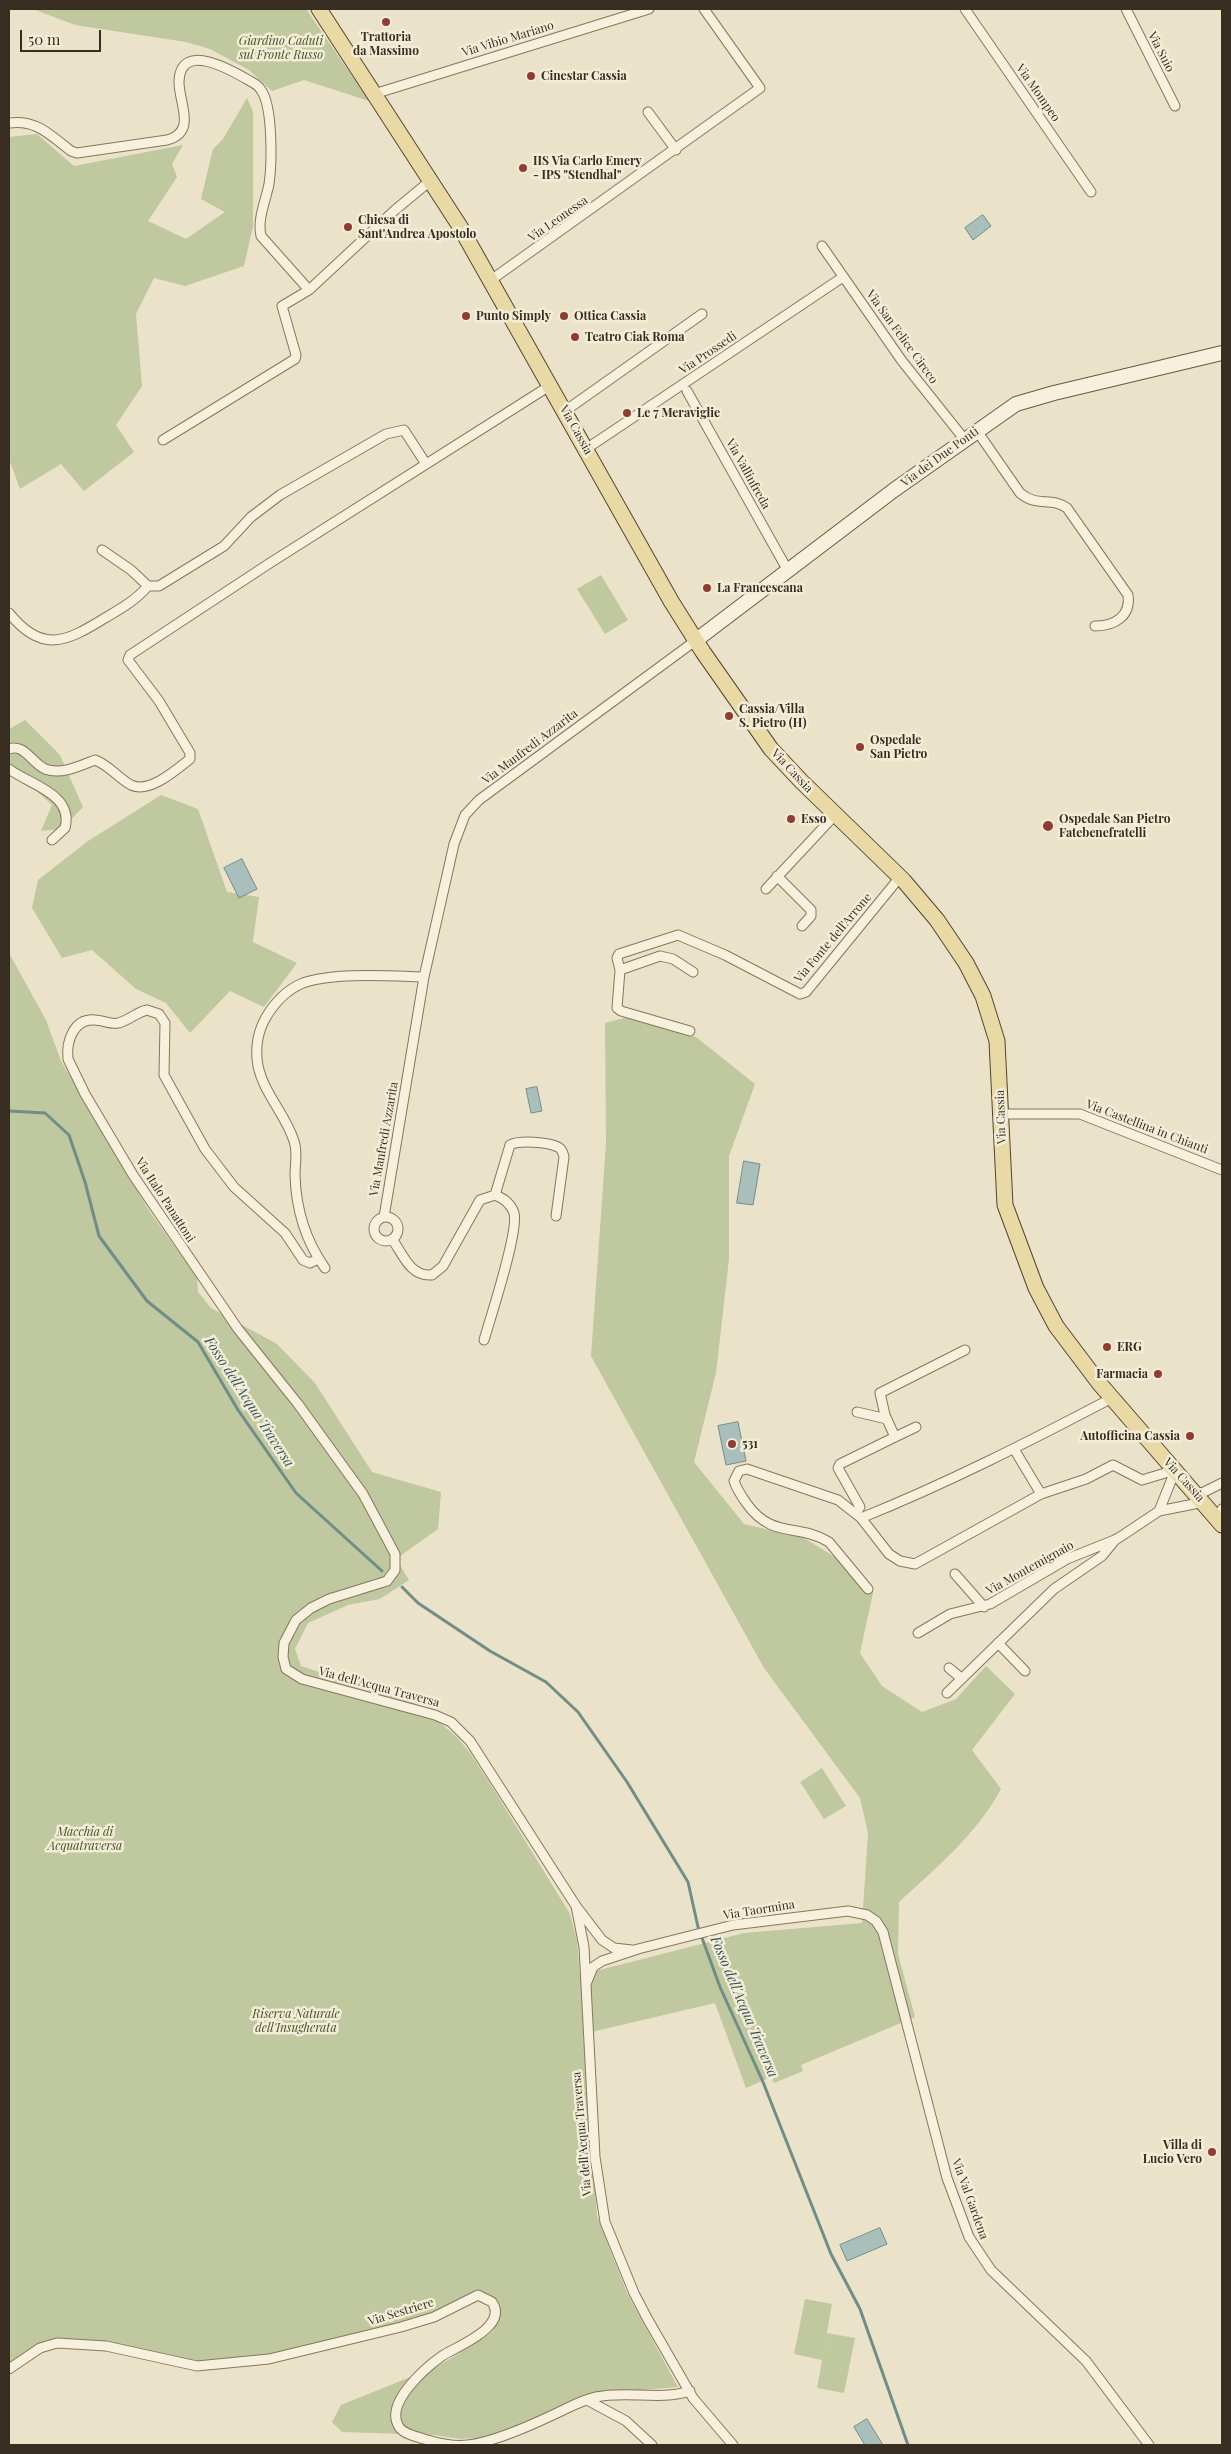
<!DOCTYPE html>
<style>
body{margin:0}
#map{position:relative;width:1231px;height:2454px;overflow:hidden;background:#ebe3c9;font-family:"Playfair Display",serif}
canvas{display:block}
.frame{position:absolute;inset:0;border:10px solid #372e21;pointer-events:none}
.scale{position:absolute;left:20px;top:30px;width:81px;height:22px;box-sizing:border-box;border:2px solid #372e21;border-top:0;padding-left:6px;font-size:15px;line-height:18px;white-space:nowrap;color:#372e21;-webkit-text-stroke:4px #f3edd8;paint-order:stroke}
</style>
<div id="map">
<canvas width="1231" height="2454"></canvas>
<div class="frame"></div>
<div class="scale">50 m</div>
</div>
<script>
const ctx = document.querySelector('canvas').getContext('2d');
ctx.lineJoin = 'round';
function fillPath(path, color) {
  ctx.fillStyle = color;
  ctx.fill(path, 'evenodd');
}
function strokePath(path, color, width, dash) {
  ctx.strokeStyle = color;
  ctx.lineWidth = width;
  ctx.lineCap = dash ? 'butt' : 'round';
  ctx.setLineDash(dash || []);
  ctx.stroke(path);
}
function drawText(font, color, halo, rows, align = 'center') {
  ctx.font = font + ' "Playfair Display",serif';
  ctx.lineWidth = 5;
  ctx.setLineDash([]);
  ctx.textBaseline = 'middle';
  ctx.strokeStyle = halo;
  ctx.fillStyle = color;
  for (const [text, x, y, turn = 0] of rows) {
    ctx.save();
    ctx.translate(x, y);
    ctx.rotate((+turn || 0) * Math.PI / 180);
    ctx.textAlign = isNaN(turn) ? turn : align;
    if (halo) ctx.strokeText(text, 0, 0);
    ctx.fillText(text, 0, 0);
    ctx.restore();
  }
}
fillPath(new Path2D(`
 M33,9h273l63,92 -65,-21 -32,11 -23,-21 -39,-21 -24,-7 -111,-17z
 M247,98l6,14v114l-9,40 -59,20 -31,-8 -18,36 6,72 -26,39 18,27 -50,39 -23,-27 -41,25 -11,-30v-322l28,-3 37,32 109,-21 -11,19 5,13 -29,44 38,18 39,-27 -24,-13 12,-50 10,-10z
 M601,575l27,45 -23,14 -28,-45z
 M25,720l35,35 23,52 -21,22 -21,2 11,-26 -38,-35 -5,3v-44z
 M161,795l37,14 29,83 32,5 -6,45 44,21 -33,44 -34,-16 -40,42 -24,-30 -30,-14 -44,-39 -30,8 -30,-50 6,-28 50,-39z
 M9,953l37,67 15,41 89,151 47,65 1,15 13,16 66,36 38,39 57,89 69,20 -3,37 -42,30 13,21 -29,19 -32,6 -40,18 -13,26 6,17 116,38 40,33 13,16 21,32 79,129 7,27 3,34 164,-42 118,-10 6,-90 -8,-35 -96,-130 -173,-312 15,-213 -1,-120 27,-7 64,21 59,47 -26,72v103l-13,114 -22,89 50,62 60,14 57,35 12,20 -13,60 22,33 40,26 34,-13 30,-33 29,28 -43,56 29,39c-25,46 -64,78 -102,113l-1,52 17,63 -114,48 2,6 -29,12 -3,-6 -25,11 -31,-85 -132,31 14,182 30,77 51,94 -82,7 -107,43 -29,2 -25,-4 -93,-3 -10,-10 9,-17 99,-40 50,-31 4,-4 4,-23 -19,-13 -55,28 -180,41h-43l-102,-22 -52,2 -38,23z
 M822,1768l24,38 -22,13 -24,-37z
 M805,2299l27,5 -10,56 -28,-6z
 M827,2333l28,5 -11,55 -27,-5z`), '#bfc89e');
const water = new Path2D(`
 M983,215l8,11 -18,14 -8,-12z
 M242,859l15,30 -18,9 -15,-30z
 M537,1087l5,24 -11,2 -5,-24z
 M744,1161l16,3 -7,41 -16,-2z
 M738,1422l8,39 -20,4 -8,-39z
 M880,2228l7,16 -40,17 -7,-16z
 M867,2419l16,26h-18l-11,-18z`);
fillPath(water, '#a9bfbb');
strokePath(water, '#718d88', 1);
strokePath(new Path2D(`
 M9,1111l36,2 24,22 16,47 14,54 48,65 51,41 40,68 58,83 86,78
 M402,1587l16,16 72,48 56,31 32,30 49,70 61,100 10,45 22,60 43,95 68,172 29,55 48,136`), '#718d88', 3);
const street = new Path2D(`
 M965,9l126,183
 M1126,9l49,97
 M374,94l275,-85
 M648,112l28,38
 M9,123c28,-4 42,13 62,28l6,2 90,-13c31,-8 11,-39 12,-59 2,-41 54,-10 71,0 4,2 9,5 11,9 12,16 11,74 8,94 -3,16 -12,35 -8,52l48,54 86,-80 35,-29
 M822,246l80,115 63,79
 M491,280l269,-192 -56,-79
 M687,391l100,178
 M565,411l137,-97
 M977,431l43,62c18,15 30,3 47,15l61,87c3,21 -13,31 -33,31
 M163,440l132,-81 1,-4 -14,-49 27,-16
 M586,449l257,-172
 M102,550l29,20 17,16h11l65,-40 27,-29 29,-22 106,-61 18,-4 22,34
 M9,613c33,41 57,29 96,5 17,-10 31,-18 43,-32
 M9,749c15,-6 23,14 36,20 16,6 35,-3 50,-9 14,5 23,18 36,25 18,9 45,-15 59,-26v-6l-31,-52 -31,-41 2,-5 140,-92 281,-178
 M9,769c21,16 65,25 56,59l-13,12
 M777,876l34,34v6l-9,10
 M766,889l69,-74
 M620,970l-3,38 4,3 69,20
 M693,972l-20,-13 -13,-3 -40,14 -3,-12 2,-4 59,-19 47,20 75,39 6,-2 94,-115
 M1002,1114h78l142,56
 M495,1195l15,-50c9,-5 38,-3 48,2 4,2 5,6 6,10l-8,59
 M384,1217l40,-240 30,-133 11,-29 14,-15 216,-159
 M374 1229a12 12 0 1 1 24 0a12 12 0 1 1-24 0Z
 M392,1239c11,15 18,38 40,36l11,-9 37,-66 15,-5c8,3 16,9 19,18 5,18 -23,103 -30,127
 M318,1259l-8,4 -7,-3 -18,-27 -51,-46 -29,-38 -41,-74 1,-52 -6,-9 -12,-4c-10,2 -19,11 -29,13 -7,2 -16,-3 -23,-3 -21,-2 -29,21 -27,39l17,35 48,81 105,154 60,75 65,90 32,60v16l-8,11 -58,18 -18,9 -15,12 -12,23 -1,14 3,12 16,10 133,36 16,7 19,19 106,165 26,34 12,8 18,2
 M325,1268c-20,-28 -29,-59 -30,-93 0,-12 3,-22 -1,-34 -8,-26 -30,-47 -36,-75 -3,-17 -1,-32 7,-47 9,-16 21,-29 38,-36 30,-11 88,-7 121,-6
 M857,1412l30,7
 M895,1437l21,-10
 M1014,1449l27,45
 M1198,1495l24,-12
 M1159,1511l16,-40
 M856,1513l4,-6 -22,-39 2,-4 55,-27 -10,-22 -5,-22 85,-43
 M861,1518c87,-35 169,-77 251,-120
 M1218,1518l4,-9
 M955,1574l29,33
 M868,1589l-39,-47c-31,-19 -57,-3 -82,-38 -5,-7 -10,-14 -13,-23l5,-10 8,-2 91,31 23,18 28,36 11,7 15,3 126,-70 45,-15 27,-14 29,15 33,-10
 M918,1633l32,-19 40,-10 77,-45 50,-20 42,-28 45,-9
 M998,1643l27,28
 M949,1668l12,10
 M947,1693l107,-104 48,-33 14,-17
 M576,1906l8,41 11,210 10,65 29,71 13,25 46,80 40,47
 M586,1984l7,-17 9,-6 36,-12 95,-24 115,-14 19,4 9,6 7,11 64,246 22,59 22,33 95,91 63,84
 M9,2369l31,-21 17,-5 49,3 91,20 72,-7 132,-32 33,-10 44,-22 14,7c17,25 -35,44 -50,54 -17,12 -56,46 -44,69 4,9 17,11 26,14 14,4 29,8 44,6 26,-3 66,-21 89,-32 13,-6 25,-13 39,-16 31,-7 63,4 94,-6
 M587,2400l39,21 26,24`);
const secondary = new Path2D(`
 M695,641l199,-151 122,-86 38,-11 168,-40`);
const primary = new Path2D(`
 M319,9l140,216 212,376 32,51 68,97 30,32 103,100 33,39 29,43 17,33 14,45 8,164 31,83 20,38 43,57 123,142`);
strokePath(street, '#85775f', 11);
strokePath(secondary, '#675842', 16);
strokePath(primary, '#544533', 17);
strokePath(street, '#f6f0dc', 9);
strokePath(secondary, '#f6f0dc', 14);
strokePath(primary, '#e9daa5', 15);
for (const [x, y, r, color] of [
 [386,22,5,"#8f3c35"],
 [531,76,5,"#8f3c35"],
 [523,168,5,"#8f3c35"],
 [348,227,5,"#8f3c35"],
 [466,316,5,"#8f3c35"],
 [564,316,5,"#8f3c35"],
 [575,337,5,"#8f3c35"],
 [627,413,5,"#8f3c35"],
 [707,588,5,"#8f3c35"],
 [729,716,5,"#8f3c35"],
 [860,747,5,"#8f3c35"],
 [791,819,5,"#8f3c35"],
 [1048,826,6,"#8f3c35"],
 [1107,1347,5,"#8f3c35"],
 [1158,1374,5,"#8f3c35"],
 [1190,1436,5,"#8f3c35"],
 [732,1444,5,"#8f3c35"],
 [1212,2152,5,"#8f3c35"]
]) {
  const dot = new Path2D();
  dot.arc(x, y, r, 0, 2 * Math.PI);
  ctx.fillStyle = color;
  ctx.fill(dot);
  strokePath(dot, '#f3edd8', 2);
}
drawText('bold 12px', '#372e21', '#f3edd8', [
 ["Trattoria",386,37,"center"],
 ["da Massimo",386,51,"center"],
 ["Cinestar Cassia",541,76],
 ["IIS Via Carlo Emery",533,161],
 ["- IPS \"Stendhal\"",533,175],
 ["Chiesa di",358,220],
 ["Sant'Andrea Apostolo",358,234],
 ["Punto Simply",476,316],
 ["Ottica Cassia",574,316],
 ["Teatro Ciak Roma",585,337],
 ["Le 7 Meraviglie",637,413],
 ["La Francescana",717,588],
 ["Cassia/Villa",739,709],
 ["S. Pietro (H)",739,723],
 ["Ospedale",870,740],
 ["San Pietro",870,754],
 ["Esso",801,819],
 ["Ospedale San Pietro",1059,819],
 ["Fatebenefratelli",1059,833],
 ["ERG",1117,1347],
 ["Farmacia",1148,1374,"right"],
 ["Autofficina Cassia",1180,1436,"right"],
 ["531",742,1444],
 ["Villa di",1202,2145,"right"],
 ["Lucio Vero",1202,2159,"right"]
], 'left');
drawText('12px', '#372e21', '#f3edd8', [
 ["Via Vibio Mariano",508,39,-17],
 ["Via Suio",1161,52,63],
 ["Via Mompeo",1038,93,55],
 ["Via Leonessa",558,219,-35],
 ["Via San Felice Circeo",902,337,54],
 ["Via Prossedi",708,353,-34],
 ["Via Cassia",576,430,61],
 ["Via dei Due Ponti",940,457,-36],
 ["Via Vallinfreda",748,474,61],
 ["Via Manfredi Azzarita",530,747,-37],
 ["Via Cassia",792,771,47],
 ["Via Fonte dell'Arrone",833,938,-50],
 ["Via Cassia",1001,1117,-92],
 ["Via Castellina in Chianti",1147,1127,21],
 ["Via Manfredi Azzarita",384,1139,-80],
 ["Via Italo Panattoni",165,1200,57],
 ["Via Cassia",1184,1480,48],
 ["Via Montemignaio",1030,1568,-29],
 ["Via dell'Acqua Traversa",379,1687,15],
 ["Via Taormina",759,1910,-9],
 ["Via dell'Acqua Traversa",582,2134,-95],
 ["Via Val Gardena",970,2199,70],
 ["Via Sestriere",401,2312,-17]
]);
drawText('italic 12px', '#44522a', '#f3edd8', [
 ["Giardino Caduti",281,41],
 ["sul Fronte Russo",281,55],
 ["Macchia di",85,1832],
 ["Acquatraversa",85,1846],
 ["Riserva Naturale",296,2014],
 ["dell'Insugherata",296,2028]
]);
drawText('italic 14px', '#325555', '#f3edd8', [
 ["Fosso dell'Acqua Traversa",249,1402,57],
 ["Fosso dell'Acqua Traversa",744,2007,67]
]);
</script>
